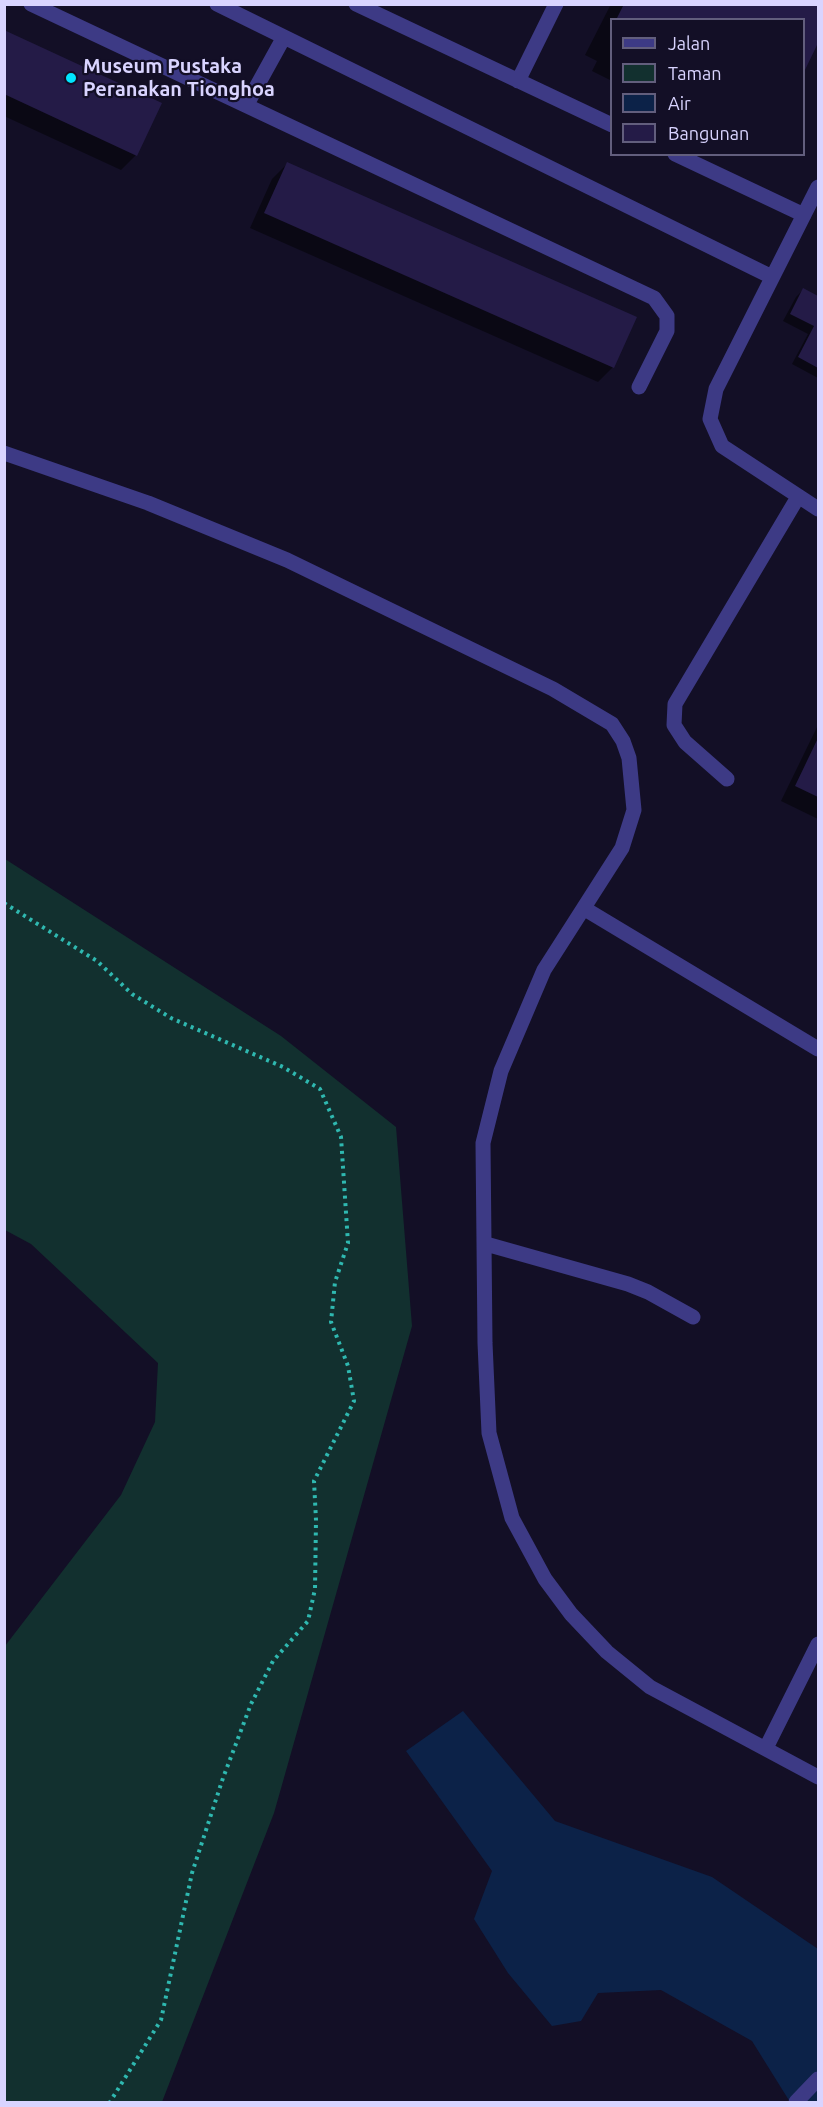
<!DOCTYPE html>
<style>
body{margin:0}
#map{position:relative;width:823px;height:2107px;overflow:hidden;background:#130f26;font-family:Ubuntu,sans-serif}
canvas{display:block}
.frame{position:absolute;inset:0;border:6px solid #d9d4ff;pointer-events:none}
.legend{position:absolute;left:610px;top:18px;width:195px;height:138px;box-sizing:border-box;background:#130f26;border:2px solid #625e7d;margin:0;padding:8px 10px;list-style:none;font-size:18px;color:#d9d4ff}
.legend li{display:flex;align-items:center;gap:12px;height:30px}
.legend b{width:30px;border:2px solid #625e7d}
</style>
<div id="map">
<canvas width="823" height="2107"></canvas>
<div class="frame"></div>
<ul class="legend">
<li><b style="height:8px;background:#3d3a85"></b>Jalan</li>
<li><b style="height:16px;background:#12302f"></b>Taman</li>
<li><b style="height:16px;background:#0c2248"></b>Air</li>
<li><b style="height:16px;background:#241b47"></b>Bangunan</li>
</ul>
</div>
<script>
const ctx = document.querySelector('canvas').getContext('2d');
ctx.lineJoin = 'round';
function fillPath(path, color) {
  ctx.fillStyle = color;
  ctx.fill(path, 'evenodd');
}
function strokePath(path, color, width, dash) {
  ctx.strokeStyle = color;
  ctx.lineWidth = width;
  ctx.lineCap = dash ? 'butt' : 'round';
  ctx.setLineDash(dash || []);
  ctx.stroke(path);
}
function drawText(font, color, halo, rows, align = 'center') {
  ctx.font = font + ' Ubuntu,sans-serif';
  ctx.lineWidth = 4.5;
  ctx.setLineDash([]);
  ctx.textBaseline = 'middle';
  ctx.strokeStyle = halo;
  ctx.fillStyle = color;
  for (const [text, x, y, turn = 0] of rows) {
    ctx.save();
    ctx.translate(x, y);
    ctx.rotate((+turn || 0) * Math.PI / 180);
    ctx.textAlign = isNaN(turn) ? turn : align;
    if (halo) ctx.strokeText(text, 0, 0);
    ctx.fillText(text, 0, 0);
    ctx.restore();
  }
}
fillPath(new Path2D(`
 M5,859l276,177 115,91 16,199 -138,487 -112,289h-157v-456l116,-151 34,-73 3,-59 -127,-119 -26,-14z`), '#12302f');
fillPath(new Path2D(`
 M463,1711l92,110 157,56 106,72v153h-28l-38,-61 -91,-51 -63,3 -17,28 -29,5 -44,-53 -34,-54 18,-48 -86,-120z`), '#0c2248');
fillPath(new Path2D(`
 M611,4h207v36l-14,29v-49h-192v61l-20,-10 5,-10 -12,-6z
 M4,31l132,124 -15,15 -117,-54z
 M287,164l348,154 -22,49 -15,15 -348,-154 22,-49z
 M803,290l15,8v80l-26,-14 16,-30 -25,-13 13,-24z
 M818,725v94l-37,-18z`), '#0007');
fillPath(new Path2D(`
 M624,4h194v39l-14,29v-52h-188z
 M4,30l158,73 -25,53 -133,-62z
 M287,162l350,155 -23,51 -350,-155z
 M803,288l15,8v72l-20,-11 16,-31 -24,-12z
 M818,738v59l-23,-11z`), '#241b47');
strokePath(new Path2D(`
 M4,903l93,58 35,33 39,24 112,49 37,22 21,48 7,106 -13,39 -4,40 17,44 6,35 -40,80 2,39 -1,69 -7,32 -35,40 -22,43 -28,74 -31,95 -31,147 -51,82`), '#2fb8b0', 4, [3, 4.5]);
strokePath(new Path2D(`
 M31,4l623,294 13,18v15l-28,56
 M217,4l555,273
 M356,4l256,121
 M518,81l38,-77
 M247,104l37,-67
 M675,154l129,61
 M818,187l-102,202 -6,30 12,27 96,63
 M4,453l144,50 139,57 266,129 59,35 11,17 6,17 5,52 -12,38 -78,122 -43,101 -18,72 2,200 4,90 23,85 33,61 26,35 36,38 43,35 168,90
 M727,779l-42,-37 -11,-17 1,-21 123,-207
 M585,909l233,140
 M486,1244l142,40 20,8 45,25
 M766,1748l52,-104
 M796,2102l22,-23`), '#3d3a85', 15);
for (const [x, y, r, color] of [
 [71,78,6,"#00e5ff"]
]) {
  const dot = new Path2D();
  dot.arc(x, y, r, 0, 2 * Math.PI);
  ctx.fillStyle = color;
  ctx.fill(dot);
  strokePath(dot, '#130f26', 2);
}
drawText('bold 20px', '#d9d4ff', '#130f26', [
 ["Museum Pustaka",83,66],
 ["Peranakan Tionghoa",83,89]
], 'left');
</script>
